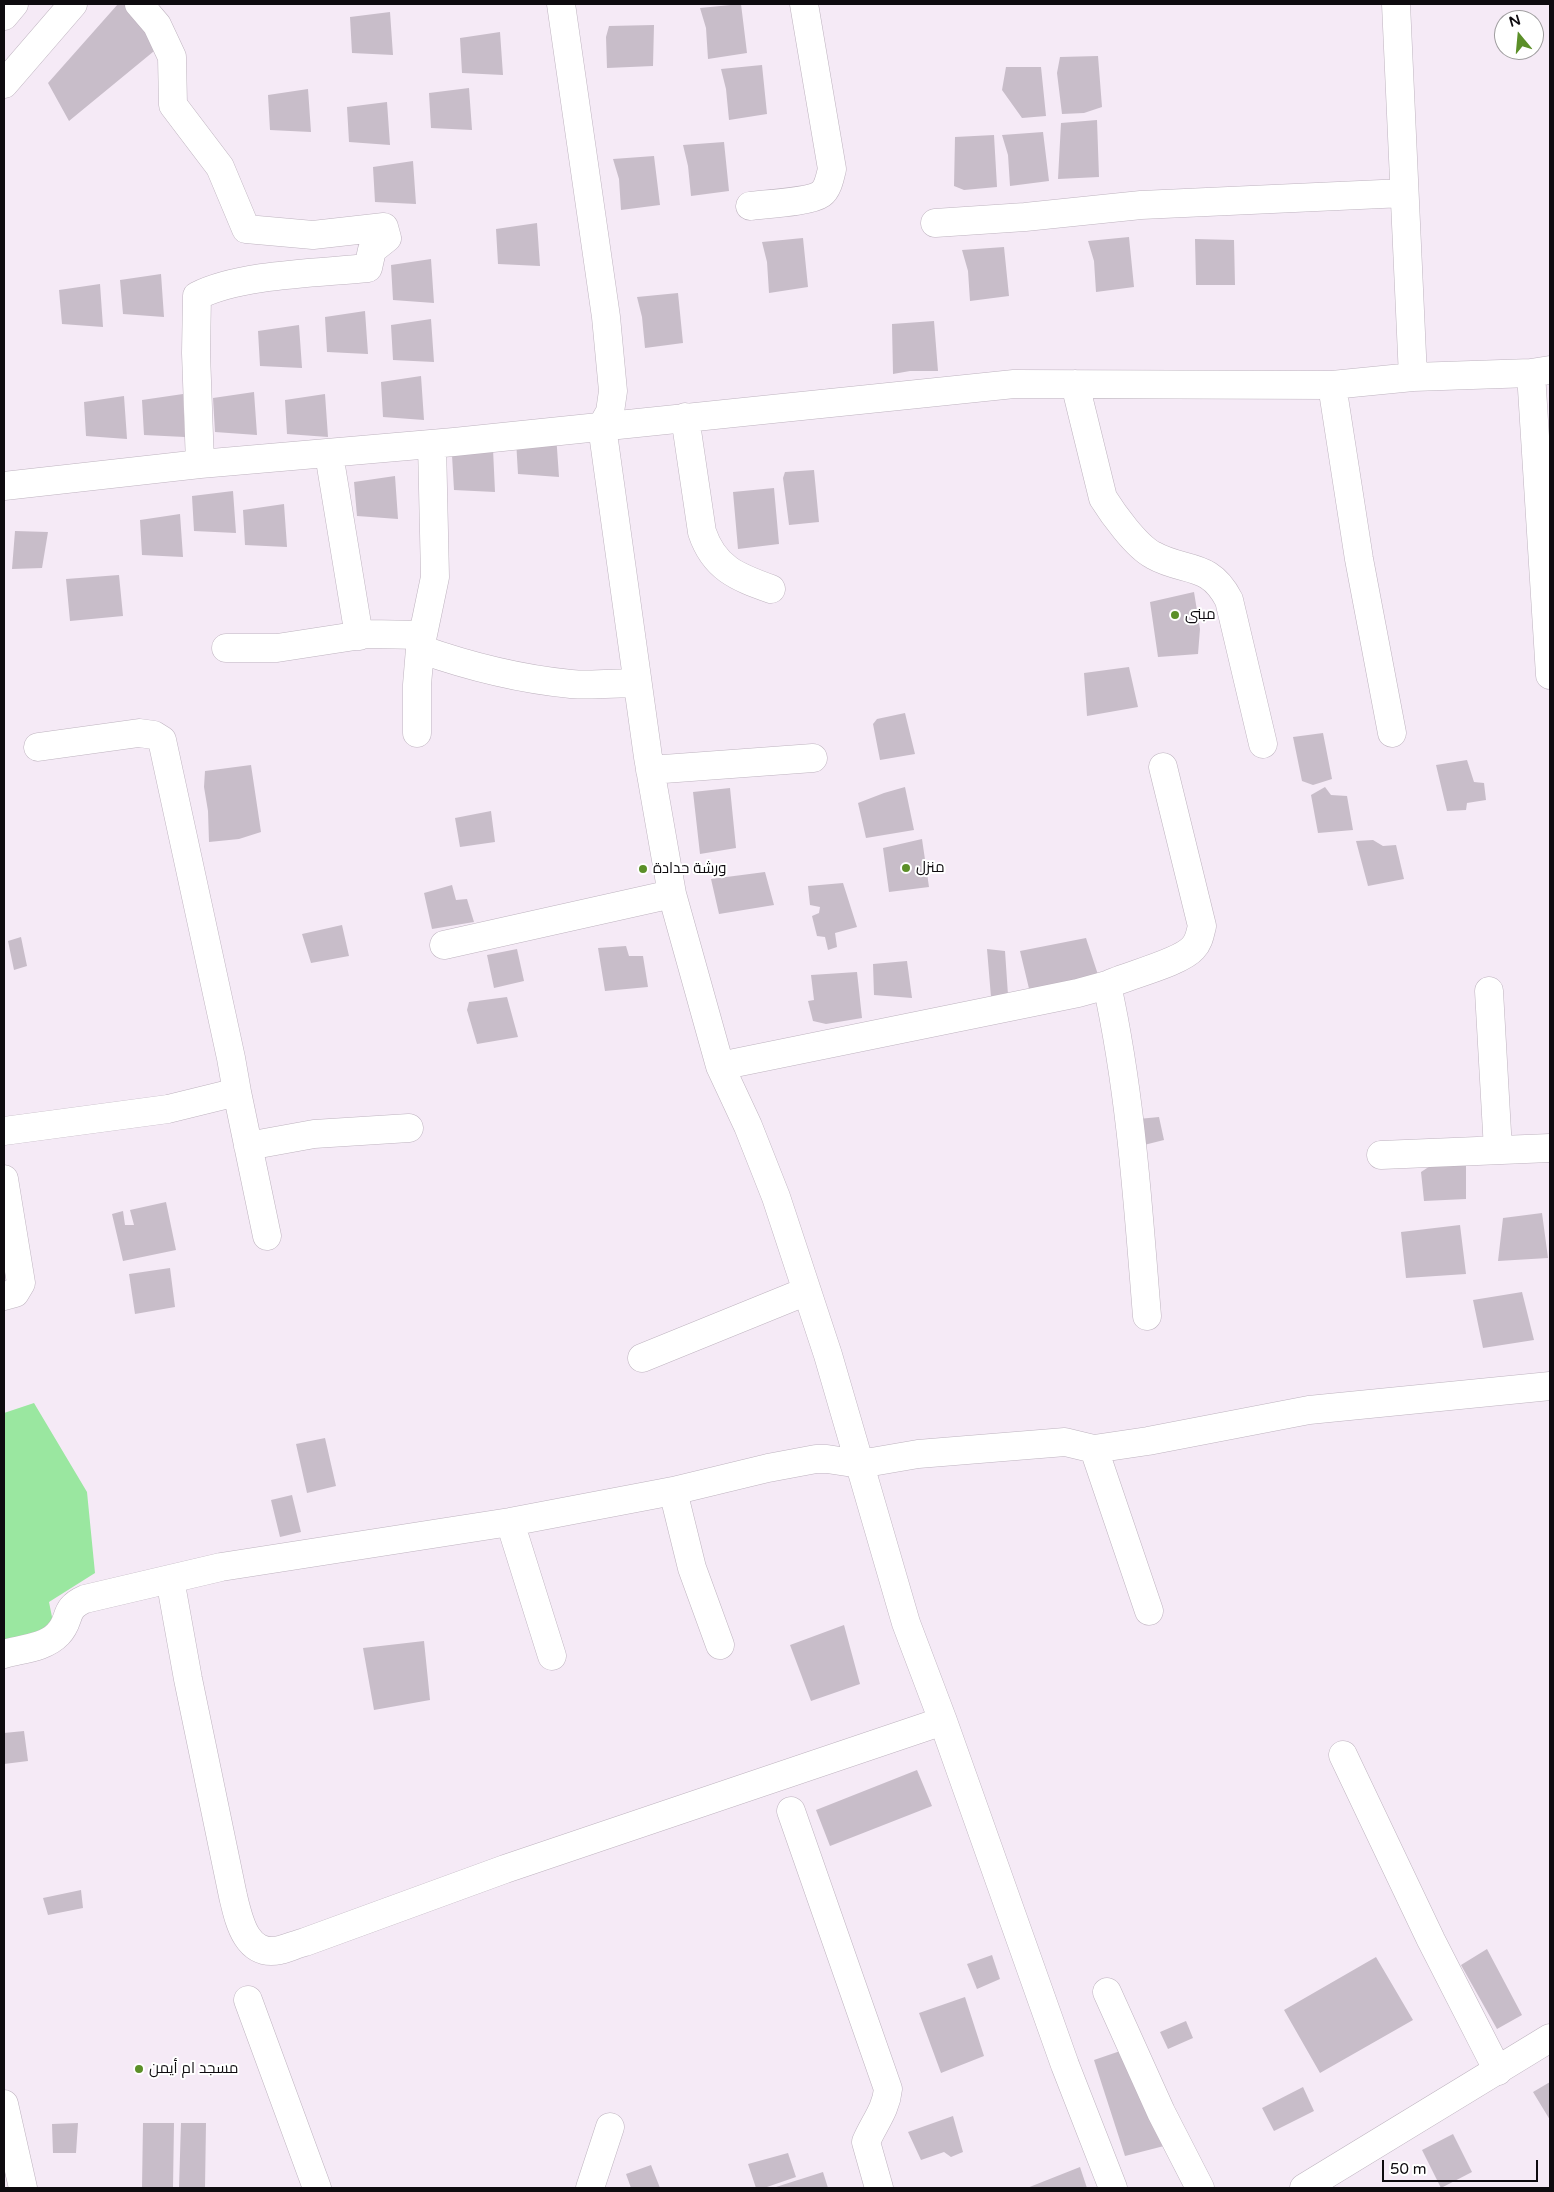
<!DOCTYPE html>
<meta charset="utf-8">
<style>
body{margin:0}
#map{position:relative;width:1554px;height:2192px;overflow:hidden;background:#f5eaf6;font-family:"Varela Round",sans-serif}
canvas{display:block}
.frame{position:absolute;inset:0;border:5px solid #0e0b0f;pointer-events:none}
.north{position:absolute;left:1494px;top:10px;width:50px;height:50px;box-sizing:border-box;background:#fff;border:1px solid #9f9d9f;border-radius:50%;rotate:343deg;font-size:14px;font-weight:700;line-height:20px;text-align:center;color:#0e0b0f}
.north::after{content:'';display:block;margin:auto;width:18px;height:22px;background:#5b8f28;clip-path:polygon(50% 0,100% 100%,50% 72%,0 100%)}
.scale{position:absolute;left:1382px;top:2160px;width:156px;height:22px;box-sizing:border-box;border:2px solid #0e0b0f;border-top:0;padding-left:6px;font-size:15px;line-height:18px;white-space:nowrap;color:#0e0b0f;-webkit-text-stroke:4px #fff;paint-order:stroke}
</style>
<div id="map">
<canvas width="1554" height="2192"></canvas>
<div class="frame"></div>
<div class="north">N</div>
<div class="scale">50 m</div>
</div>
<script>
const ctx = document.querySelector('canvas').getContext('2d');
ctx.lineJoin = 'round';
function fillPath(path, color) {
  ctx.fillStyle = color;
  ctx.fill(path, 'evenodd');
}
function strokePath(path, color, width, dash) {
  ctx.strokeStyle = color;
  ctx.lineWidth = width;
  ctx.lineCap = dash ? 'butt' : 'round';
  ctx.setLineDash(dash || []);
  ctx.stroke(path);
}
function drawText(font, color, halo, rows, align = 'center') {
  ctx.font = font + ' "Varela Round",Cairo,sans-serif';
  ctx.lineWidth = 4;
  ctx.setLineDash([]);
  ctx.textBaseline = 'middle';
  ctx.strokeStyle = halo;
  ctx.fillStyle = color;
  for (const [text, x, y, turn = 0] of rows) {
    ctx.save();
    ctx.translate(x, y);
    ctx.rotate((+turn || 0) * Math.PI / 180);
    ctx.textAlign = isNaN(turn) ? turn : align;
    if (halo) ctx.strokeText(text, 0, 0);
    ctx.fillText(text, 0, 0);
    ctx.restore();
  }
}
fillPath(new Path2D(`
 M34,1403l53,89 8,81 -46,29 5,25 -50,15v-229z`), '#9ae7a0');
fillPath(new Path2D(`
 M118,4h7l34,43 -90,74 -21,-38z
 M741,4l6,49 -39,6 -2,-31 -6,-20z
 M390,12l3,43 -41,-2 -2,-36z
 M654,25l-1,41 -46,2 -1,-31 3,-11z
 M500,32l3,43 -41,-2 -2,-35z
 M1098,56l4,51 -18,6 -22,1 -5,-41 3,-16z
 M762,65l5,49 -38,6 -3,-31 -5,-20z
 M1006,67h35l5,49 -24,2 -20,-28z
 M469,88l3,42 -41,-2 -2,-35z
 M308,89l3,43 -41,-2 -2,-35z
 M387,102l3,43 -41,-3 -2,-35z
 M1097,120l2,57 -41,2 3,-56z
 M1043,132l6,49 -39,5 -2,-31 -6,-20z
 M994,135l3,52 -33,3 -10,-4 1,-49z
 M724,142l5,49 -38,5 -3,-30 -5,-21z
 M654,156l6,49 -39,5 -2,-31 -6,-20z
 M413,161l3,43 -41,-2 -2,-35z
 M537,223l3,43 -42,-2 -2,-35z
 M1129,237l5,50 -38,5 -2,-31 -6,-20z
 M803,238l5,49 -39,6 -2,-31 -5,-20z
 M1195,239l39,1 1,45h-39z
 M1004,247l5,49 -39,5 -2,-30 -6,-21z
 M431,259l3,44 -41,-3 -2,-35z
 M161,274l3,43 -41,-3 -3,-34z
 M100,284l3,43 -41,-3 -3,-34z
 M678,293l5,50 -38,5 -3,-31 -5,-20z
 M365,311l3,43 -41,-2 -2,-35z
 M431,319l3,43 -41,-2 -2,-35z
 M934,321l4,50h-28l-17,3 -1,-50z
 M299,325l3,43 -42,-2 -2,-35z
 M421,376l3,44 -41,-3 -2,-35z
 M254,392l3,43 -42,-3 -2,-34z
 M183,394l2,43 -41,-2 -2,-35z
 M325,394l3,43 -41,-3 -2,-34z
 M124,396l3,43 -41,-3 -2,-34z
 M556,434l3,43 -41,-3 -2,-34z
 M493,449l2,43 -41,-2 -2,-35z
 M814,470l5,52 -30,3 -6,-47 2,-6z
 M395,476l3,43 -41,-3 -3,-34z
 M774,488l5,56 -41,5 -5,-57z
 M233,491l3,42 -42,-2 -2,-35z
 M284,504l3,43 -42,-2 -2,-35z
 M180,514l3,43 -41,-2 -2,-35z
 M15,531l33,1 -6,36 -30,1z
 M119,575l4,41 -53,5 -4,-42z
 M1194,592l6,37 -2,25 -40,3 -8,-55z
 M1129,667l9,40 -51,9 -3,-43z
 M905,713l10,41 -35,6 -7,-36 4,-5z
 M1323,733l9,46 -19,6 -11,-4 -9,-44z
 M1467,760l7,22 10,1 2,17 -19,3 -1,7 -19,1 -11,-46z
 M251,765l10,67 -22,7 -30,3 -1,-31 -4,-24 1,-16z
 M905,787l9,43 -48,8 -8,-35 26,-10z
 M1325,787l6,8 16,1 6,34 -35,3 -7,-38z
 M730,788l6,60 -36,6 -7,-62z
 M491,811l4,31 -35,5 -5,-29z
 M922,839l7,48 -40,5 -6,-44z
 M1373,840l10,6 13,-1 8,34 -36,7 -12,-45z
 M765,872l9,33 -55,9 -8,-35z
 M843,883l14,44 -22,6 2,14 -9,3 -3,-13 -8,-1 -5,-20 7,-3 1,-6 -10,-2 -2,-19z
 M452,885l4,15 11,-1 7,23 -42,7 -8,-36z
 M342,925l7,31 -38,7 -9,-29z
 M21,937l6,29 -13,4 -6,-29z
 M1086,938l15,46 -70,13 -11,-46z
 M626,946l3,10h14l5,31 -43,4 -7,-43z
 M517,949l7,32 -30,7 -7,-33z
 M987,949l18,2 3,44 -17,2z
 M907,961l5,37 -38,-3 -1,-31z
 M857,972l5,46 -36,6 -13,-3 -5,-20 6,-1 -3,-25z
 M507,997l11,40 -41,7 -10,-34 2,-8z
 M1159,1117l5,23 -32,8 -4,-28z
 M1444,1157l22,2v40l-42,2 -3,-29z
 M166,1202l10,48 -53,11 -11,-47 11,-3 2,14h9l-4,-15z
 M1542,1213l6,45 -50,3 5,-43z
 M1460,1225l6,49 -60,4 -5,-46z
 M170,1268l5,39 -40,7 -6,-40z
 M1522,1292l12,48 -51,8 -10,-48z
 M325,1438l11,48 -29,7 -11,-49z
 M292,1495l9,37 -21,5 -9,-37z
 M844,1625l16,59 -49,17 -21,-56z
 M424,1641l6,59 -56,10 -11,-62z
 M24,1731l4,30 -24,3v-31z
 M917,1770l15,36 -102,40 -14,-36z
 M81,1890l2,18 -35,7 -5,-17z
 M1487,1949l35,66 -25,14 -36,-64z
 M992,1955l8,24 -23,10 -10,-25z
 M1376,1957l37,63 -93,53 -36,-63z
 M965,1997l19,59 -43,17 -22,-60z
 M1186,2021l7,17 -25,11 -8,-17z
 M1129,2048l35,98 -39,10 -31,-96z
 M1550,2082v38l-17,-28z
 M1303,2087l11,24 -40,20 -12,-23z
 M953,2116l10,36 -12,5 -7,-5 -23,8 -13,-28z
 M78,2123l-2,30h-23l-1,-29z
 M143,2123h31l-1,65h-31z
 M181,2123h25l-1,65h-26z
 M1453,2134l19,38 -31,16 -19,-38z
 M788,2153l8,24 -32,11h-8l-8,-24z
 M651,2165l9,23h-29l-5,-14z
 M1080,2167l7,21h-60z
 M823,2172l5,16 -52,-1z`), '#c8bdc9');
const minor = new Path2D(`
 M139,4l18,21 15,32 1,48 47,62 26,62 67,6 71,-8 3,11 -15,12 -4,18c-49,5 -128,6 -171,28l-1,57 4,111
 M561,4l45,313 7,74 -3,21 -8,14 46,331 24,137 48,172 28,60 28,71 52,158 78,268 37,98 122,344 48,123
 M1396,4l17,373
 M750,206c15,-2 60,-4 71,-12 7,-5 9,-17 11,-25l-28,-165
 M935,223l90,-6 116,-12 263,-12
 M1531,373l19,302
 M1075,384l28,114c10,16 33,48 50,57 32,18 56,6 76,45l34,144
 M1332,385l27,174 33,174
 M685,417l17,115c12,36 35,45 69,57
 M329,454l30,182
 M4,486l196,-22 254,-22 560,-58 318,1 81,-8 118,-4 19,-3
 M226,648h51l91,-14 54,1
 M420,649c48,17 100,30 151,35 21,2 44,-1 66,-1
 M417,733v-48l3,-36 15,-72 -3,-133
 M650,770l163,-12
 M444,945l228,-51
 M1107,985c21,-10 73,-22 86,-37 6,-6 7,-14 9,-22l-39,-159
 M1489,991l9,159
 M720,1066l358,-73 29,-8c24,109 31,221 40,331
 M237,1092l30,144
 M4,1131l164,-22 69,-17 -6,-34 -69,-318 -8,-5 -15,-2 -101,14
 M248,1146l66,-12 95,-6
 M1381,1155l169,-7
 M4,1179l17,104 -6,10 -11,3
 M642,1358l165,-67
 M1094,1449l55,162
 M673,1491l19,77 28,77
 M510,1522l42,134
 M170,1579l18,100 45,217c6,25 13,61 47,54 8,-2 17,-6 25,-8l200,-73 438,-148
 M4,1654c17,-5 41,-6 54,-20 14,-14 4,-25 27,-35l136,-32 289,-45 163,-31 95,-23 48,-9h11l33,5 58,-10 147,-12 29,7 54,-8 161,-31 241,-24
 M1343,1755l88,185 67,131
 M791,1811l97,278c-2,21 -14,34 -22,53l13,46
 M1107,1992l54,120 39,76
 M248,2000l69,188
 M4,2104l19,84
 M590,2188l20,-61`);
const major = new Path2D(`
 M4,16l10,-12
 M4,84l69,-80
 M1304,2188l246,-150`);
strokePath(minor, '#beb3bf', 29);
strokePath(major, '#beb3bf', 29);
strokePath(minor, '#fff', 28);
strokePath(major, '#fff', 28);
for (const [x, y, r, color] of [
 [1175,615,5,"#5b8f28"],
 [906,868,5,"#5b8f28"],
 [643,869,5,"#5b8f28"],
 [139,2069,5,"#5b8f28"]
]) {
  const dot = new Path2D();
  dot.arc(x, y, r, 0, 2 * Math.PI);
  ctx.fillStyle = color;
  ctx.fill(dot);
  strokePath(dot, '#fff', 2);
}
drawText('15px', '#0e0b0f', '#fff', [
 ["مبنى",1185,615],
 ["منزل",916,868],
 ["ورشة حدادة",653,869],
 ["مسجد ام أيمن",149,2069]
], 'left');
</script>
